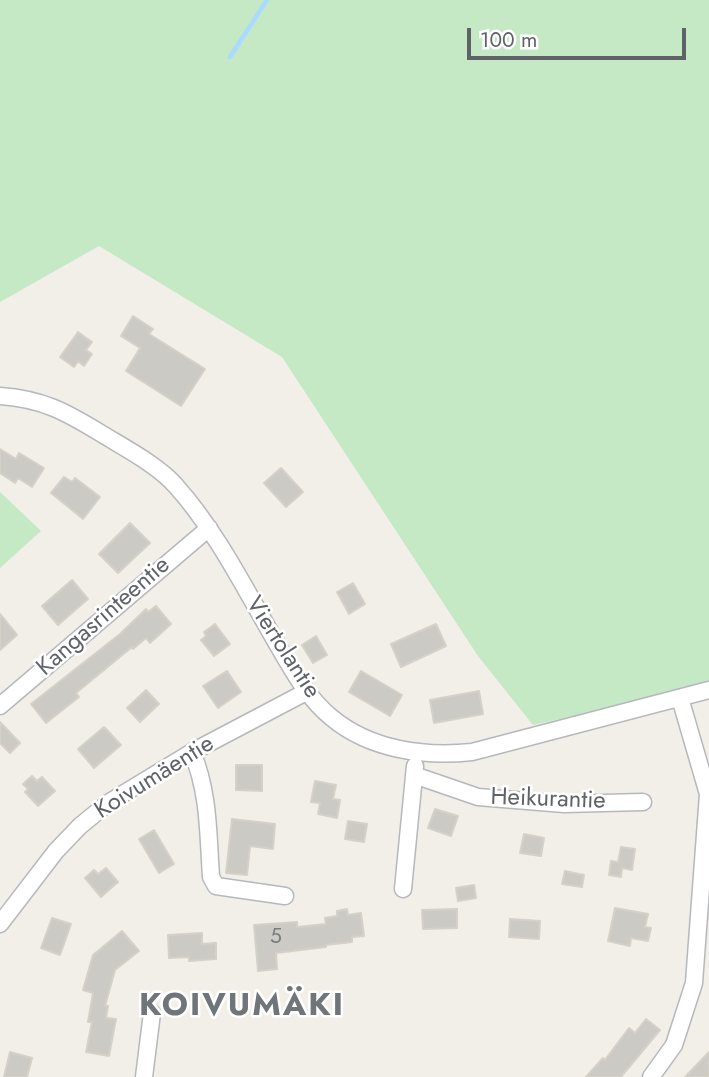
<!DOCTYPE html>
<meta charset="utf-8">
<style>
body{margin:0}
#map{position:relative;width:709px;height:1077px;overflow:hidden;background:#f1efe8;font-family:Jost,sans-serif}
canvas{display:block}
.scale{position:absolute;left:467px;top:28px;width:219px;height:32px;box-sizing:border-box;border:4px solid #5f6368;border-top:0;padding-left:9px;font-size:21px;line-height:24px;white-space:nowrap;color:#5f6368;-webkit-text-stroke:5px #fff;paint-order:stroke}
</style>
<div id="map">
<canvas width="709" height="1077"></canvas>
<div class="scale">100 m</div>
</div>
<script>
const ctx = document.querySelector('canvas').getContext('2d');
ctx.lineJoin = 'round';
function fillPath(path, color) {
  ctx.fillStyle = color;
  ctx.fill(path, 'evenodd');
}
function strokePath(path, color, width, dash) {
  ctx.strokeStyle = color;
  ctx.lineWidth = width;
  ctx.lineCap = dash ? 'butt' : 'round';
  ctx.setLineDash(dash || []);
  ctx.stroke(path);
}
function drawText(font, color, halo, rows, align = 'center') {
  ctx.font = font + ' Jost,sans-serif';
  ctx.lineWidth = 5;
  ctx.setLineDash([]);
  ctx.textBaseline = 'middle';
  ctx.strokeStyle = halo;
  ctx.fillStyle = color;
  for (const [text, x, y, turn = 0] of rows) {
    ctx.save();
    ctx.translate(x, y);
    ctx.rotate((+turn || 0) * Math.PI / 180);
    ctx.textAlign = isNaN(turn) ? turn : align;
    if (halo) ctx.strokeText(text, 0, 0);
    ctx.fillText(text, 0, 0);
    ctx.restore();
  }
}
fillPath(new Path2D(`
 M0,0h709v686l-176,39 -55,-69 -196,-299 -183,-111 -99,56z
 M0,492l41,39 -41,37z`), '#c5e8c5');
strokePath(new Path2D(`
 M230,57l37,-57`), '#aadaff', 4.5);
const building = new Path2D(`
 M133,316l20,13 -4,5 56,35 -24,37 -55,-35 14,-23 -19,-12z
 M78,332l14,10 -6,8 6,4 -8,12 -6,-5 -4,6 -14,-10z
 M0,449l16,10 3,-6 25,15 -12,19 -14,-9 -3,5 -15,-10z
 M281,468l22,24 -17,15 -22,-24z
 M64,477l8,5 3,-4 25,19 -17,22 -32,-26z
 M130,523l20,20 -32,30 -19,-19z
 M72,580l16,19 -30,26 -16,-19z
 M353,583l12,21 -16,10 -12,-22z
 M156,606l15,18 -21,19 -4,-5 -13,11 -1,-2 -56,46 3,4 -33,26 -15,-19 89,-70 26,-25 2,3z
 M0,614l17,21 -17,15z
 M215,624l15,20 -16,12 -13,-16 5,-4 -2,-4z
 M436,624l10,22 -45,21 -10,-23z
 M316,636l11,19 -14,8 -11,-18z
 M227,671l14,21 -23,16 -15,-22z
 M361,671l41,24 -12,21 -41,-24z
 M146,690l13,14 -19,18 -13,-14z
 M479,691l4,23 -49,9 -4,-23z
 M0,722l20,21 -10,10 -10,-10z
 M104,727l17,18 -27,23 -16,-19z
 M236,765h26v26l-26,-1z
 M32,776l5,5 5,-4 13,14 -17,15 -13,-14 3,-3 -5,-5z
 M315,781l21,4 -3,14 7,1 -3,18 -19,-4 2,-11 -9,-1z
 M435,809l23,7 -7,20 -23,-8z
 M232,819l43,5 -2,25 -23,-3 -3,29 -21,-2z
 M348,821l19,3 -3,18 -19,-3z
 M154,830l20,34 -15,9 -20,-34z
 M524,834l20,4 -3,18 -21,-3z
 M621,847l14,2 -3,21 -10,-2 -1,9 -12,-2 2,-14 7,1z
 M106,868l12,14 -17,15 -16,-19 9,-8 4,4z
 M565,871l19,4 -2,12 -20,-3z
 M474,885l2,13 -18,3 -2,-13z
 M615,908l33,6 -3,13 6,1 -3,13 -17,-3 -1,8 -22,-5z
 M347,909l1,6 13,-2 3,23 -12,1v5l-26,3v2l-50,6 1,16 -19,2 -4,-46 43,-3v5l29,-3 -1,-6 12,-2v-5z
 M457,909v19l-34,1 -1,-19z
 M52,918l19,6 -11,31 -19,-7z
 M510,919l30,2 -1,18 -30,-2z
 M122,931l17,20 -24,19 -10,36h3l-2,12 10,1 -7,37 -23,-4 6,-30h-4l5,-29 -10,-3 10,-35z
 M202,933v11l14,-1v16l-27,2v-4l-20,1 -1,-23z
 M646,1019l14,11 -39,47h-35l17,-19 2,2 24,-32 6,5z
 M10,1052l22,6 -5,19h-23z
 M709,1052v25h-24z`);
fillPath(building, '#cccac5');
strokePath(building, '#d6d1c6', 2);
const minor = new Path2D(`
 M0,396c43,3 66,16 102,38 23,14 57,32 74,52 41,46 69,103 100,156 16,27 31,56 56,76 39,32 92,39 140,34l237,-62
 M0,706l209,-178
 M192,752c17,40 16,81 19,125l5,9 69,10
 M414,775l64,22 86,7 79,-2
 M403,889l12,-123
 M0,924l56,-73 24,-25 28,-23 84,-51 114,-60
 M144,1077l8,-64
 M651,1077l23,-32 20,-62 14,-189 -28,-96`);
strokePath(minor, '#b5b8bc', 19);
strokePath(minor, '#fff', 16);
drawText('21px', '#7a7d7f', null, [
 ["5",276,938]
]);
drawText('24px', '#5f6368', '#fff', [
 ["Kangasrinteentie",104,617,-41],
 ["Viertolantie",282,648,57],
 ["Koivumäentie",155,778,-32],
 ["Heikurantie",548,800,2]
]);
ctx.letterSpacing = '2px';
drawText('bold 32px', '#70757a', '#fff', [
 ["KOIVUMÄKI",242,1007]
]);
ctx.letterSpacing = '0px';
</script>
